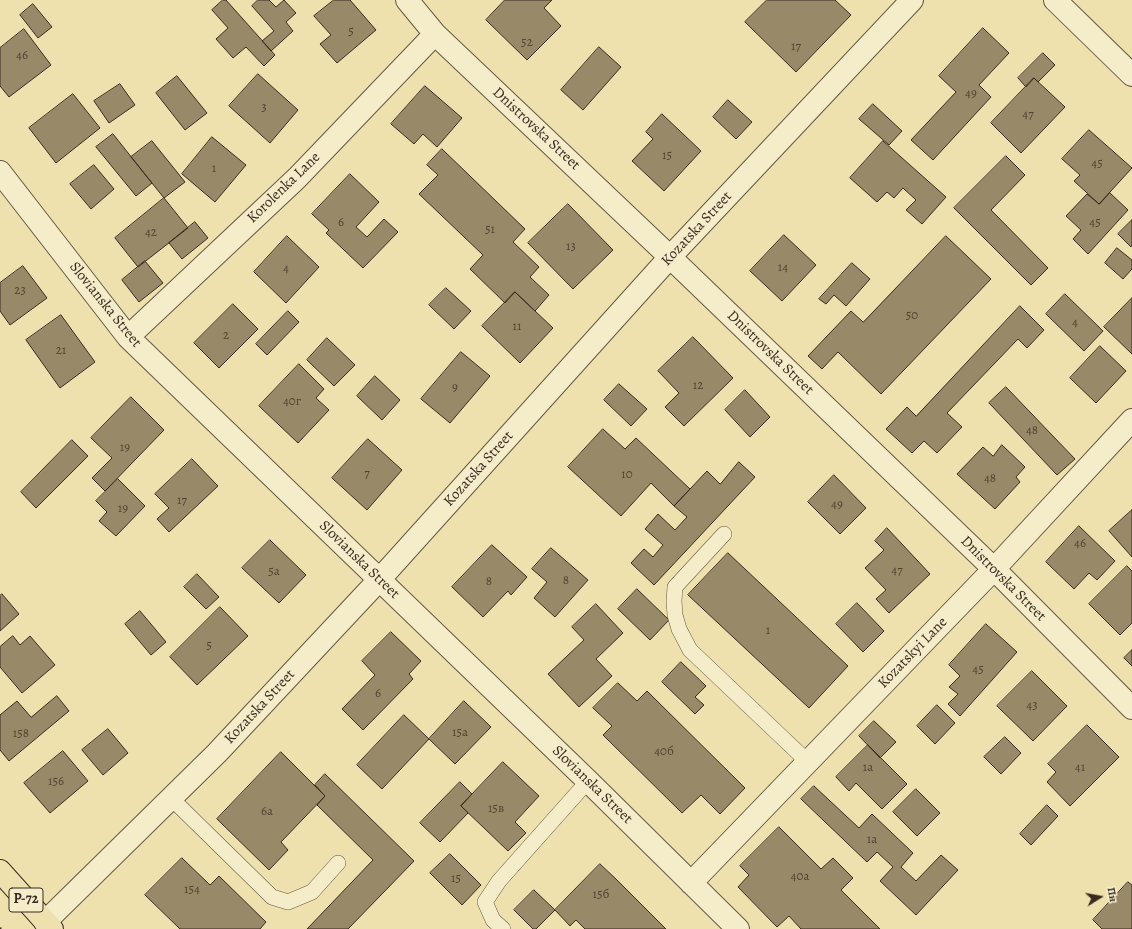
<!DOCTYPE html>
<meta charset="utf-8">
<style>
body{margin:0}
#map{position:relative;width:1132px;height:929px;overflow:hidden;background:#efe1ad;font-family:Alegreya,serif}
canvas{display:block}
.north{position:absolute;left:1080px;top:877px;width:40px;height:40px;-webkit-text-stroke:3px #f5ecca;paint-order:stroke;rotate:79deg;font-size:11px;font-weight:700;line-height:16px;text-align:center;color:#392b20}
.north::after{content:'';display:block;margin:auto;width:14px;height:18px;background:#392b20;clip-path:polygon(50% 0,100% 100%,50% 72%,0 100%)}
</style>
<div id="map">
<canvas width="1132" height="929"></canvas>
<div class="north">Пн</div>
</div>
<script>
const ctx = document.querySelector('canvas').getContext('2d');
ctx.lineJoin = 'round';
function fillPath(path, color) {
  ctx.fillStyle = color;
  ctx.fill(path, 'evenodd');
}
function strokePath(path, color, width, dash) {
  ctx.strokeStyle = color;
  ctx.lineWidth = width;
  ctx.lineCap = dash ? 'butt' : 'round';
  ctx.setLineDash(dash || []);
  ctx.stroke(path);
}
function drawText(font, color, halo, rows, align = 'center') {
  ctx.font = font + ' Alegreya,serif';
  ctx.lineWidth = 3;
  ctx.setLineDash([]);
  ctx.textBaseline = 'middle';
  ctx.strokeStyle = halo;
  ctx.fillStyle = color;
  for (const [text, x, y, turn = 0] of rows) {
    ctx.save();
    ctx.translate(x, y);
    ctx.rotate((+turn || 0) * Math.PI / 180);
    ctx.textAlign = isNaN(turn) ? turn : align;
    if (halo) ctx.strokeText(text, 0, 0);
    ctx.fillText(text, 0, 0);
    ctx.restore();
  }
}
const building = new Path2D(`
 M223,0h3l49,55 -11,11 -18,-19 -13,11 -17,-19 12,-11 -16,-18z
 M258,0h11l7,7 8,-7 12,13 -10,9 7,9 -22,20 -9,-10 12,-10 -22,-25z
 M334,0h16l26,30 -39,33 -17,-19 11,-9 -17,-19z
 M505,0h47l-8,8 17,18 -34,34 -41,-40z
 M767,0h68l16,15 -55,57 -51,-50z
 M33,4l19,23 -14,11 -18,-23z
 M983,28l26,25 -30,32 12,12 -58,63 -22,-20 45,-48 -17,-16z
 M24,29l27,36 -42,32 -9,-11v-38z
 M599,47l22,20 -38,43 -22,-20z
 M1043,53l12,12 -17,17 -4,-4 -8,9 -8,-9z
 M258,74l40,36 -28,33 -41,-37z
 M177,76l30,37 -22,17 -29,-37z
 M1034,78l31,29 -44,46 -30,-30z
 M120,84l15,21 -26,18 -15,-22z
 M425,86l37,32 -25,29 -14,-13 -9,10 -23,-20z
 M73,94l27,34 -44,35 -27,-35z
 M728,100l24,22 -16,17 -23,-22z
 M873,104l29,27 -13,14 -30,-26z
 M662,114l39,37 -37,40 -32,-30 21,-22 -7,-7z
 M1089,130l43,38 -33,36 -25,-23 6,-6 -18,-16z
 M113,134l39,49 -16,13 -40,-49z
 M212,137l34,28 -31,37 -33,-28z
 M152,141l33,41 -21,16 -33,-41z
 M883,141l63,56 -24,27 -16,-14 10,-10 -13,-12 -9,10 -7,-6 -10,10 -27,-24z
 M442,149l83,80 -12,13 26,25 -9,10 19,18 -14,16 -20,-19 -10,11 -35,-34 13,-14 -64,-61 19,-19 -11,-10z
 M1006,156l19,19 -34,35 57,58 -17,17 -77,-77z
 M94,165l20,24 -23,20 -21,-25z
 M350,174l29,28 -23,25 11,10 17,-18 14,13 -35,36 -37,-35 3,-3 -17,-16z
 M1110,193l18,17 -40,44 -15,-15 8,-9 -15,-14 21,-22 12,10z
 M164,198l24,30 -50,39 -23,-29z
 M568,204l45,46 -40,39 -45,-46z
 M1132,220v25l-1,2 -13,-13z
 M195,222l13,16 -26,21 -13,-16z
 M784,235l32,30 -34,36 -32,-30z
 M287,236l32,31 -33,36 -32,-31z
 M946,236l45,43 -110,115 -43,-42 -16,17 -14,-13 43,-45 12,11z
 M1117,248l15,12v9l-9,10 -18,-16z
 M145,261l18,22 -24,19 -17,-22z
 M852,263l18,16 -24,27 -12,-11 -8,9 -7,-5z
 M23,266l24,32 -37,27 -10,-14v-28z
 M446,288l25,23 -17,18 -25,-24z
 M515,292l38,36 -33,35 -38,-37z
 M1065,294l38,37 -19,20 -38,-37z
 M1132,298v56l-28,-27z
 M233,304l25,25 -39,39 -25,-25z
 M1020,306l24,24 -17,18 -9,-9 -71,74 15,14 -25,26 -13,-12 -12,12 -26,-24 21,-22 9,9z
 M288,311l11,11 -32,33 -11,-11z
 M61,315l34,47 -35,26 -34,-48z
 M693,337l40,41 -49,48 -19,-19 14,-14 -21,-22z
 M327,338l28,27 -21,21 -27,-26z
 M1100,346l26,25 -30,32 -26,-25z
 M461,352l29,24 -40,47 -29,-24z
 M299,364l25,25 -8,9 13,12 -31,33 -39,-37z
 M375,376l25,24 -18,20 -25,-24z
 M619,384l28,25 -16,17 -27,-26z
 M1006,387l69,72 -18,16 -68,-72z
 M745,390l25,27 -20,20 -25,-27z
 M131,397l33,33 -59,61 -13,-13 20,-20 -21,-20z
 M603,429l22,20 11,-11 54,51 -16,17 -23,-23 -30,33 -53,-49z
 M368,439l34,31 -35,40 -35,-32z
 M72,440l16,16 -52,52 -15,-16z
 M1002,445l23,22 -9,10 4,5 -25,27 -38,-35 26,-27 10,9z
 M192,459l26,27 -49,46 -12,-13 12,-11 -14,-14z
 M739,462l16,15 -101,108 -23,-22 13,-14 9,8 10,-12 -18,-16 13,-15 17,16 12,-13 -13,-11 33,-35 13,13z
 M834,475l32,33 -26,26 -32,-32z
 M118,479l27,27 -29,30 -17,-15 8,-9 -11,-11z
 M1132,510v47l-23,-26z
 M1079,526l36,35 -18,19 -8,-7 -15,16 -28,-27z
 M887,528l43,46 -41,39 -13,-14 10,-9 -21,-22 19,-18 -9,-9z
 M270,540l36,35 -27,28 -37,-35z
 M492,545l35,32 -16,18 -3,-4 -25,26 -31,-30z
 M551,548l37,32 -33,37 -21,-19 13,-16 -15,-13z
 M728,553l120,113 -39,42 -121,-113z
 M1127,566l5,5v52l-12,12 -31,-31z
 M197,574l22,23 -13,12 -22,-22z
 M637,589l32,31 -19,20 -32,-31z
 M2,594l17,20 -19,17v-35z
 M857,603l27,28 -21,21 -27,-28z
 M596,604l27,29 -27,26 16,17 -33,31 -31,-33 36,-34 -12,-13z
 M220,607l28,29 -51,49 -27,-28z
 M140,611l26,31 -15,13 -26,-31z
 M986,624l31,28 -57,64 -12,-12 10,-10 -9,-7 11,-11 -11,-11z
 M391,632l30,29 -12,13 4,5 -50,51 -21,-21 33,-34 -13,-14z
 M13,636l7,9 10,-9 25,29 -33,28 -22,-26v-20z
 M1132,650v16l-8,-8z
 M681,662l25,24 -11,11 9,8 -9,9 -33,-32z
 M1032,671l35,35 -34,35 -36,-35z
 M618,683l19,18 10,-10 98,97 -25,26 -19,-19 -19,18 -79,-78 9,-9 -19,-18z
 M57,696l12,15 -60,50 -9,-11v-35l17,-14 14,16z
 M464,701l27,26 -36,37 -26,-25z
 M937,705l18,18 -20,21 -18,-18z
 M404,715l25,24 -47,50 -25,-24z
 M874,721l22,21 -16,16 -21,-22z
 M1087,725l32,32 -49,49 -23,-24 9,-10 -8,-8z
 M108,729l20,24 -25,22 -21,-25z
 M1005,737l16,16 -20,21 -17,-17z
 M868,745l39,39 -25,25 -26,-26 -7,8 -13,-14z
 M63,751l25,30 -38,32 -26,-30z
 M281,752l44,44 -44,46 7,8 -19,20 -52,-51z
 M503,762l36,34 -24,26 11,11 -18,18 -47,-45z
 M325,774l89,87 -66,68h-41l66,-69 -56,-55 8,-9 -10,-11z
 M460,782l12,12 -11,12 7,7 -28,29 -20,-19z
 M814,786l45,42 13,-14 41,39 -12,14 15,14 25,-26 17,15 -42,45 -36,-34 13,-14 -16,-15 -10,10 -66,-63z
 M916,789l24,24 -23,23 -24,-24z
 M1047,805l11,11 -27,29 -11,-11z
 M779,827l42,42 12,-11 20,20 -12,12 39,39h-79l-12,-13 -12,11 -39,-40 11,-12 -9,-9z
 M450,854l31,31 -19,20 -32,-32z
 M182,858l28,27 9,-9 47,46 -6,7h-80l-35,-34z
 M600,864l17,16 49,49h-81l-9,-9 -6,6 -15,-16z
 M1128,882l4,3v44h-30l-9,-9z
 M534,890l21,20 -19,19h-3l-19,-19z`);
fillPath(building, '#988a69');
strokePath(building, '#392b20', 1);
const service = new Path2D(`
 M724,534l-49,53 -1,14 1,14 4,14 11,21 118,112
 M171,798l101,99 16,5 24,-10 26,-29
 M503,929l-10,-9 -8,-18 14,-21 89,-100`);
const minor = new Path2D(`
 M407,0l28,34 235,223 324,312 138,139
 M1055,0l77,75
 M0,172l128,165 460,444 150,148
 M128,337l169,-159 138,-144
 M691,883l303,-314 138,-149`);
const tertiary = new Path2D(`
 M45,922l172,-169 162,-173 291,-323 242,-257`);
const primary = new Path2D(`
 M0,871l52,58`);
strokePath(service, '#665843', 16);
strokePath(minor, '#665843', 24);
strokePath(tertiary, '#665843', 24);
strokePath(primary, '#392b20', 24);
strokePath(new Path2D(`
 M0,928l1,1`), '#392b20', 2.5, [3, 2]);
strokePath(service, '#f5ecca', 15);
strokePath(minor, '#f5ecca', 22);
strokePath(tertiary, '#f5ecca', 22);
strokePath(primary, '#efe1ad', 22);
drawText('13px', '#514332', null, [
 ["5",351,32],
 ["52",527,43],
 ["17",796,47],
 ["46",22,56],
 ["49",971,94],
 ["3",264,108],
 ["47",1028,115],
 ["15",667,156],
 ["45",1097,164],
 ["1",214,169],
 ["6",341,223],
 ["45",1095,223],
 ["51",490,230],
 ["42",151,233],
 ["13",571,247],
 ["14",783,268],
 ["4",286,269],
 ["23",20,291],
 ["50",912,316],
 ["4",1075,323],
 ["11",517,327],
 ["2",226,336],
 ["21",61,351],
 ["12",698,386],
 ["9",455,388],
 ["40г",292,402],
 ["48",1032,431],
 ["19",125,448],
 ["7",367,474],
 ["10",627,475],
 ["48",990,479],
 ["17",182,501],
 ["49",837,505],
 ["19",123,509],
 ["46",1080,544],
 ["47",897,571],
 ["5а",274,572],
 ["8",566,581],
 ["8",489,582],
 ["1",768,631],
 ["5",209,646],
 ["45",978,670],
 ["6",378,694],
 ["43",1032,706],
 ["15а",460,733],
 ["158",21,734],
 ["40б",664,752],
 ["1а",868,768],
 ["41",1080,768],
 ["156",56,782],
 ["15в",496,809],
 ["6а",267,812],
 ["1а",872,840],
 ["40а",800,877],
 ["15",456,879],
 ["154",192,890],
 ["15б",601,895]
]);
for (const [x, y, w] of [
 [26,900,34]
]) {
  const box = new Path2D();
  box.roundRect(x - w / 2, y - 12, w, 24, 3);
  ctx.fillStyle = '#f5ecca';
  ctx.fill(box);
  strokePath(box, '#392b20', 1);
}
drawText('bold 14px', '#392b20', null, [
 ["Р-72",26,900]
]);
drawText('15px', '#392b20', '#f5ecca', [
 ["Dnistrovska Street",536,129,43],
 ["Korolenka Lane",284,188,-44],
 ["Kozatska Street",697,229,-47],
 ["Slovianska Street",105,305,51],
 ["Dnistrovska Street",770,353,44],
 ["Kozatska Street",479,469,-48],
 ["Slovianska Street",359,560,44],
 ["Dnistrovska Street",1003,579,45],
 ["Kozatskyi Lane",913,653,-46],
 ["Kozatska Street",260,707,-47],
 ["Slovianska Street",592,785,44]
]);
</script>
